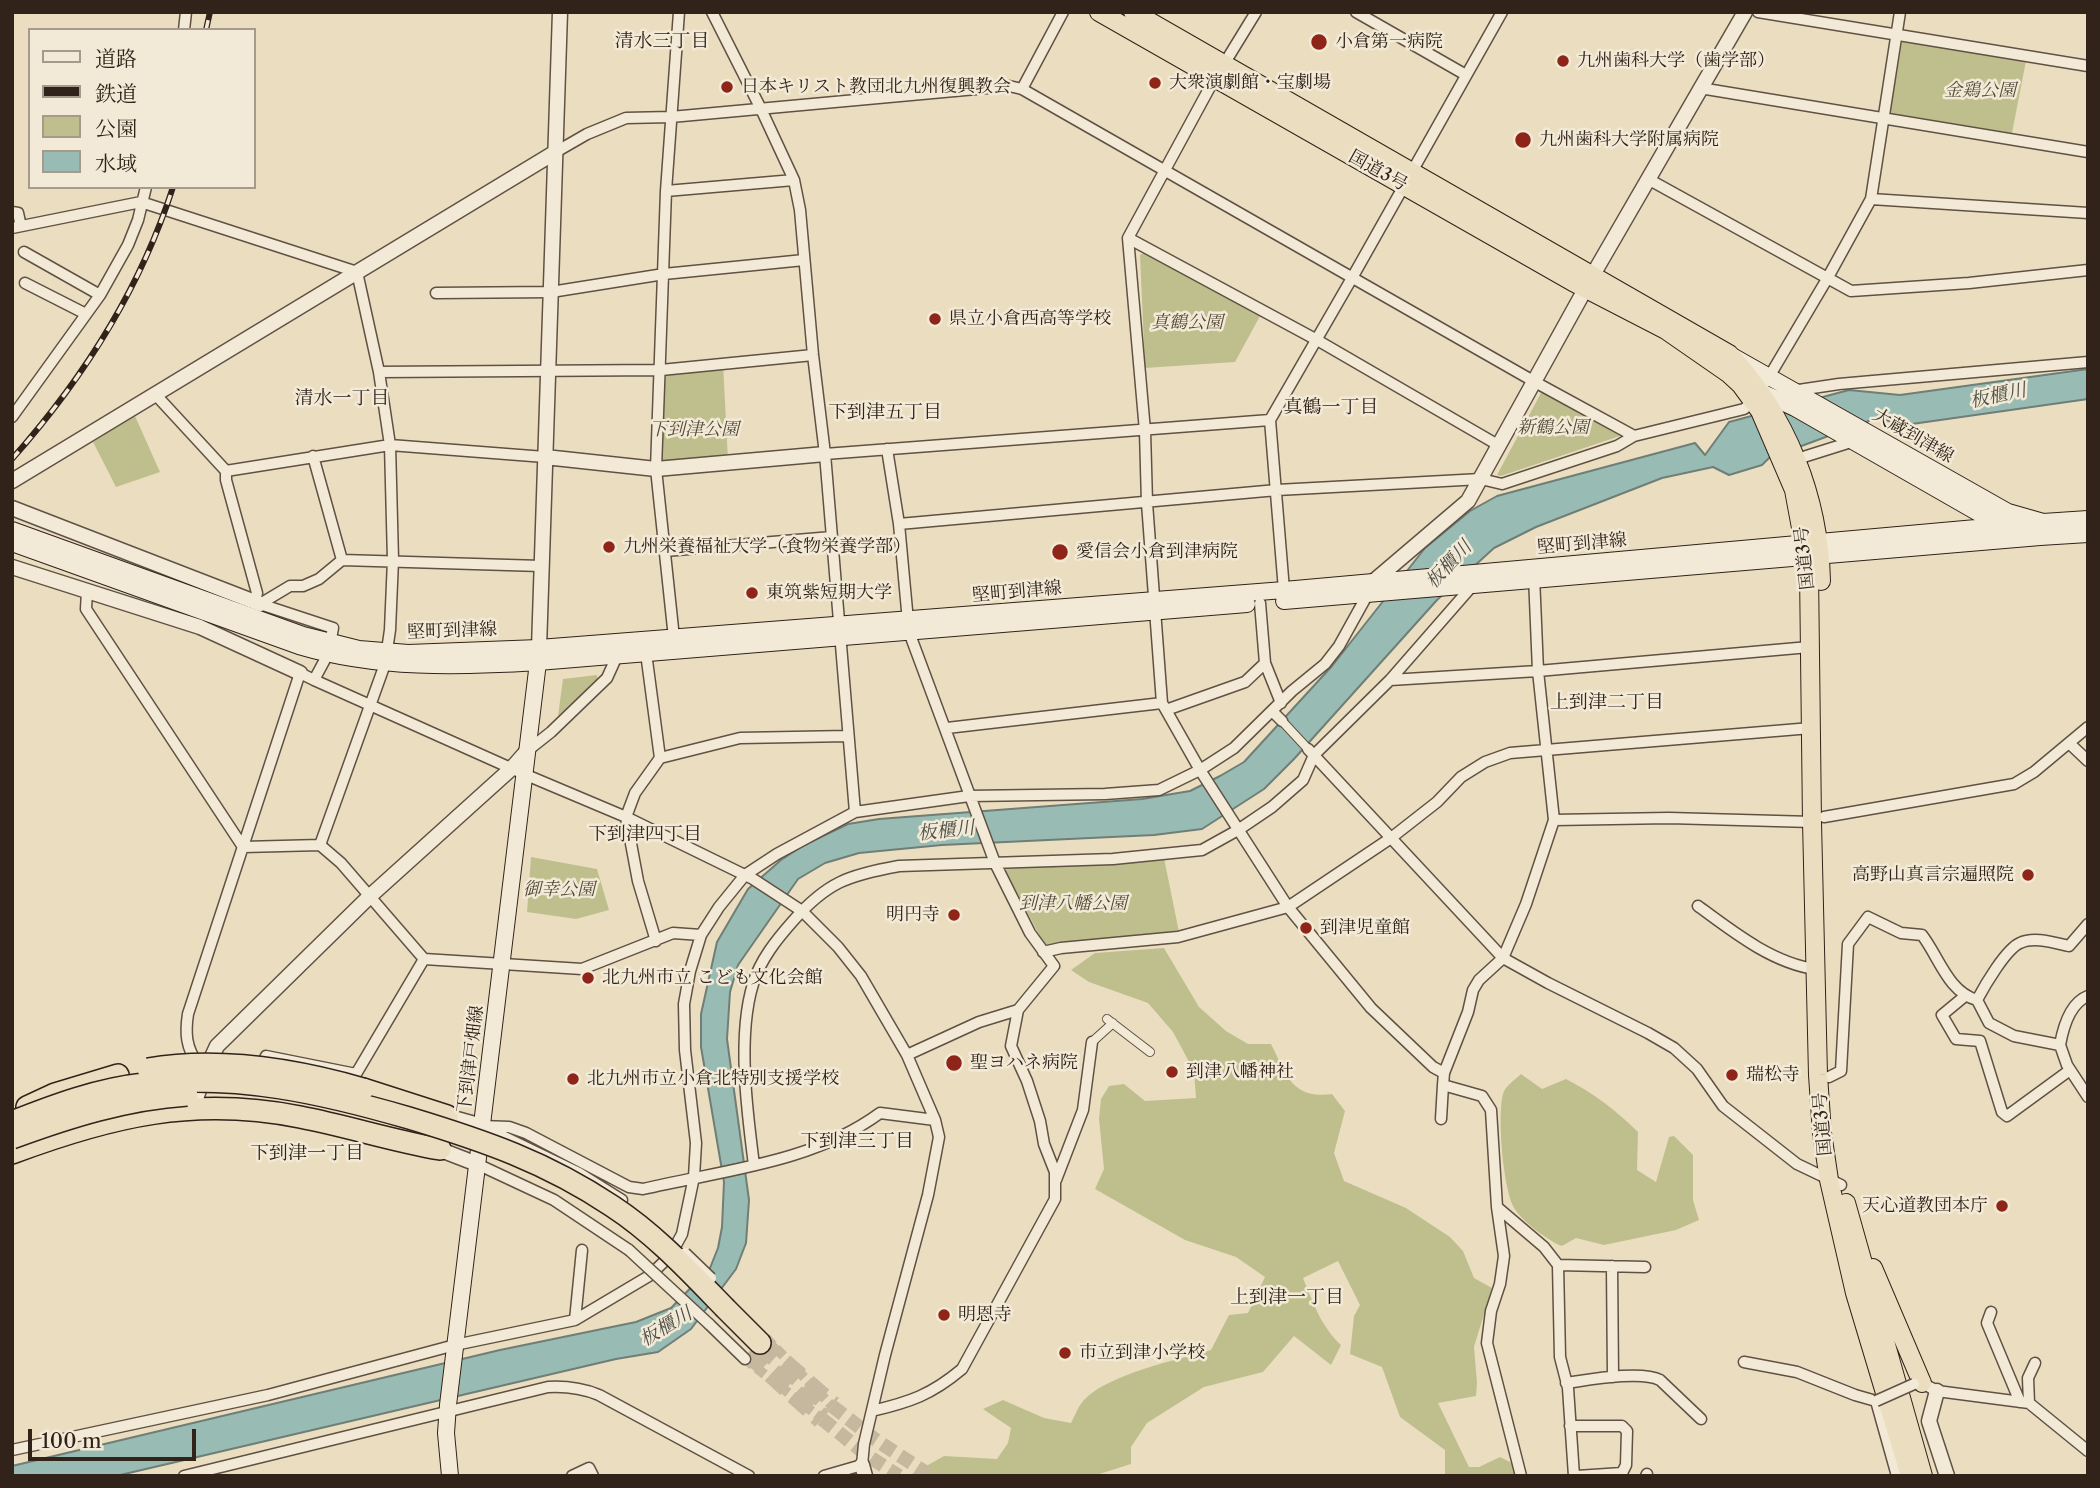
<!DOCTYPE html>
<meta charset="utf-8">
<style>
body{margin:0}
#map{position:relative;width:2100px;height:1488px;overflow:hidden;background:#ebdec0;font-family:"Libre Caslon Text","Noto Serif JP",serif}
canvas{display:block}
.frame{position:absolute;inset:0;border:14px solid #31221a;pointer-events:none}
.legend{position:absolute;left:28px;top:28px;width:228px;height:161px;box-sizing:border-box;background:#f2ead6;border:2px solid #a59a8b;margin:0;padding:9px 12px;list-style:none;font-size:21px;color:#31221a}
.legend li{display:flex;align-items:center;gap:14px;height:35px}
.legend b{width:35px;border:2px solid #a59a8b}
.scale{position:absolute;left:28px;top:1429px;width:168px;height:32px;box-sizing:border-box;border:4px solid #31221a;border-top:0;padding-left:9px;font-size:21px;line-height:24px;white-space:nowrap;color:#31221a;-webkit-text-stroke:5px #f2ead6;paint-order:stroke}
</style>
<div id="map">
<canvas width="2100" height="1488"></canvas>
<div class="frame"></div>
<ul class="legend">
<li><b style="height:9px;background:#f2ead6"></b>道路</li>
<li><b style="height:9px;background:#31221a"></b>鉄道</li>
<li><b style="height:19px;background:#bfbf8d"></b>公園</li>
<li><b style="height:19px;background:#98bcb3"></b>水域</li>
</ul>
<div class="scale">100 m</div>
</div>
<script>
const ctx = document.querySelector('canvas').getContext('2d');
ctx.lineJoin = 'round';
function fillPath(path, color) {
  ctx.fillStyle = color;
  ctx.fill(path, 'evenodd');
}
function strokePath(path, color, width, dash) {
  ctx.strokeStyle = color;
  ctx.lineWidth = width;
  ctx.lineCap = dash ? 'butt' : 'round';
  ctx.setLineDash(dash || []);
  ctx.stroke(path);
}
function drawText(font, color, halo, rows, align = 'center') {
  ctx.font = font + ' "Libre Caslon Text","Noto Serif JP",serif';
  ctx.lineWidth = 5;
  ctx.setLineDash([]);
  ctx.textBaseline = 'middle';
  ctx.strokeStyle = halo;
  ctx.fillStyle = color;
  for (const [text, x, y, turn = 0] of rows) {
    ctx.save();
    ctx.translate(x, y);
    ctx.rotate((+turn || 0) * Math.PI / 180);
    ctx.textAlign = isNaN(turn) ? turn : align;
    if (halo) ctx.strokeText(text, 0, 0);
    ctx.fillText(text, 0, 0);
    ctx.restore();
  }
}
fillPath(new Path2D(`
 M1902,42l124,19 -14,72 -122,-20z
 M1147,251l113,65 -25,46 -90,6 -5,-113z
 M723,363l5,97 -70,6 6,-99z
 M1542,391l78,45 -119,40 -4,-1z
 M135,416l25,56 -44,15 -23,-45z
 M597,675l1,5 -40,36 5,-37z
 M531,857l66,12 12,41 -33,9 -49,-7z
 M1164,858l15,74 -67,8 -65,5 -4,-3 -38,-72 7,-4 103,-2z
 M1164,948l35,59 27,24 22,13h23c16,31 20,55 61,50l13,17 -11,42 10,28 62,27 44,29 13,14 11,27 18,10 -18,59 3,36 -1,13 -38,7 31,64h10l21,-10 12,6 3,13h-70v-26l-45,-33 -18,-50 -32,-13 4,-38 6,-11 -22,-44 -35,17c10,25 18,48 38,67l-10,20 -37,-29 -31,36 -59,15 -57,36 -16,24v17l-38,12 -181,-2 32,-18 53,3 11,-16 3,-15 -28,-19 20,-9 41,18 27,5c4,-7 7,-17 13,-23 24,-26 93,-40 127,-50l18,-35 19,-2 17,-36 -29,-20 -51,-17 -90,-51 9,-20 -5,-50 2,-20 8,-13 15,-2 21,17 51,-3 -2,-27 -21,-39 -25,-29 -59,-21 -18,-12 24,-17z
 M1521,1074l21,15 24,-10c27,14 50,31 72,53l-1,38 19,12 13,-45 5,-1 19,19v45l6,20 -23,10 -72,15 -28,-7 -14,8c-14,-5 -42,-26 -49,-40 -10,-20 -16,-91 -10,-112 2,-8 12,-14 18,-20z`), '#bfbf8d');
const water = new Path2D(`
 M2088,369v30l-183,26 -28,-7 -108,40 -7,7 -33,10 -16,-8 -51,11 -126,49 -42,21 -57,52 -143,159 -30,30 -62,40 -48,6 -212,10 -83,8 -34,10 -27,16 -60,86 -8,27 -3,47 22,161 -3,43 -10,26 -45,60 -33,23 -42,7 -500,117h-104v-10l488,-116 136,-28 35,-14 39,-40 8,-20 4,-21 2,-45 -23,-135v-33l16,-72 31,-53 33,-29 23,-15 44,-21 31,-5 263,-20 48,-8 30,-15 24,-14 88,-96 93,-118 45,-37 27,-15 198,-53 10,12 24,-33 120,-32 51,5z`);
fillPath(water, '#98bcb3');
strokePath(water, '#6f7e76', 2);
strokePath(new Path2D(`
 M766,1338l66,68
 M745,1359l77,60`), '#c6b89f', 10, [10, 5]);
strokePath(new Path2D(`
 M832,1406l44,34 55,36
 M822,1419l46,37 31,20`), '#c6b89f', 14, [14, 7]);
strokePath(new Path2D(`
 M760,1343l72,63
 M749,1352l73,67`), '#c6b89f', 21, [21, 10]);
const pedestrian = new Path2D(`
 M1282,721l26,28
 M1107,1019l43,33
 M1092,1042l21,-19`);
const minor = new Path2D(`
 M712,12l49,97 33,71 6,30 13,145 12,99 30,358
 M1256,12l-46,75 -82,151 17,193 2,72 15,200 38,67 88,137 83,101 62,59 11,6
 M1356,12l110,63
 M1758,12l330,54
 M184,30l2,-18
 M1700,88l388,64
 M1022,89l41,-77
 M554,153l33,-19 39,-16 45,-1 338,-31 13,3 513,293 99,54
 M1648,179l203,112 118,-8 119,-13
 M666,191l128,-11
 M1871,199l217,14
 M12,212l6,1 2,9 -1,4
 M12,228l129,-26 216,70 22,100 11,73 3,115 -3,70 -5,34 -65,181
 M1128,238l189,102 181,105
 M24,252l76,43
 M25,283l61,31
 M436,293l115,-1 113,-18 140,-14
 M379,372l282,-2 152,-15
 M1766,382l61,-103 44,-80 29,-187
 M1792,391l47,-7 249,-22
 M155,394l71,77v9l31,113 -2,9
 M12,417l88,-122 28,-50 10,-25 8,-33
 M825,454l445,-34
 M313,456l29,104
 M1797,459l54,-17
 M226,471l164,-26 155,12
 M899,524l378,-34 204,-11 21,5 115,-38 17,-10 110,-27 12,-10
 M665,551l167,-14
 M1284,590l-14,-170 82,-142 150,-266
 M87,591l-1,18 157,238
 M1260,603l5,60
 M260,604l30,-18h13l16,-7 23,-19 199,6
 M674,638l-18,-169 10,-278 13,-179
 M646,653l14,105 -25,35 -9,24 12,64 18,60
 M314,680l210,94 102,43 127,62 49,32 36,36 23,29 46,79 28,65 4,17 -11,58 -43,160 -21,89 -2,21 -38,11
 M1390,680l148,-9 271,-24
 M1166,710l79,-28 20,-19 16,40
 M1272,711l10,10
 M947,728l215,-25
 M2069,743l19,18
 M1308,749l195,209 45,25 100,50 26,15 23,21 26,37 74,58 44,21
 M527,751l24,-19 56,-54 10,-22
 M660,758l80,-20 108,-2
 M1824,817l190,-33 20,-12 54,-45
 M1554,820l115,-2 143,4
 M243,847l77,-2 21,18 83,96 158,10 91,-36 28,2
 M1698,906c34,25 74,57 117,63
 M1043,952l18,-4 117,-11 110,-30 103,-69 46,-36 24,-25 24,-15 25,-9 301,-25
 M1965,996l-23,19 14,24 24,2 22,71 5,4 63,-46
 M1977,1000c8,-15 29,-51 43,-57 14,-7 35,0 49,3l19,-22
 M2060,1045c3,-17 10,-42 28,-49
 M907,1055l72,-33 39,-12
 M198,1064c-12,-16 -13,-31 -10,-50l112,-341 14,7 14,-26 5,-26 -73,-24
 M260,1069l6,-13 90,18 68,-115
 M1829,1077l12,-6 7,-127 20,-27 33,16 21,2c17,22 26,57 55,65l12,23 25,13 46,9 7,20 21,32
 M1441,1119l2,-34
 M482,1126l27,1 17,6 103,54 14,2c81,-19 169,-26 237,-76l55,7
 M488,1129l91,44 43,27
 M477,1164l77,36 75,50
 M754,1165c-7,-54 -17,-129 -1,-181 7,-24 24,-45 40,-63 34,-39 56,-46 106,-55l214,-7 89,-9 36,-20 34,-23 31,-27 11,-25 76,-75 83,-95
 M1056,1180l27,-70 9,-68
 M1497,1207l47,40 14,18 2,92 8,31 6,88
 M1558,1265l87,2
 M1612,1266l1,111
 M1991,1312l-4,11 33,79
 M575,1320l7,-70
 M709,1324l36,35
 M1744,1362l53,10 58,23 21,6 21,75
 M1566,1383c22,-3 75,-13 94,-3l41,39
 M1916,1384l6,-1 15,8 92,12 59,48
 M2029,1403l-1,-25 7,-15
 M872,1411c38,-9 59,-16 90,-42l93,-170v-27l-11,-28 -4,-23 -13,-40 -16,-35 7,-36 36,-44 -24,-33 -35,-70 -86,-231 -10,-108 -12,-75
 M1570,1426h52l5,5 -1,34 -4,8 -45,3
 M12,1450l256,-55 187,-50 120,-25 74,-44 21,-20 12,-22 12,-57 2,-34 -11,-93 -1,-46 6,-33 11,-36 18,-28 26,-32 32,-21 78,-42 114,-16 136,-2 54,-4 41,-20 34,-22 58,-57 33,-27 14,-18 31,-56
 M184,1476l364,-89c19,-1 34,1 51,8l150,81
 M572,1476l17,-8 4,8
 M1521,1476l-34,-133 4,-32 9,-27 4,-28 -7,-49 -6,-97 -9,-14 -39,-11 1,-12 24,-61 5,-22 6,-10 24,-22 23,-54 28,-84 -16,-149 -4,-95
 M1646,1476l1,-2`);
const tertiary = new Path2D(`
 M545,457l111,12 169,-15
 M12,481l542,-328
 M12,508l248,96
 M12,567l188,60 100,46
 M1374,581l94,-80 130,-235 147,-254
 M539,648l21,-636
 M196,1099l9,-27 12,-26 152,-149 143,-129 15,-17
 M439,1114l43,12
 M433,1147l44,17
 M1937,1391l-8,30 18,55
 M862,1465l3,11`);
const secondary = new Path2D(`
 M1734,357l274,155 35,10 45,-3
 M1757,390l38,18 208,119
 M12,530l291,105 56,14 49,4 131,-5 745,-58 759,-68
 M2031,536l9,1 48,-3
 M12,543l287,103c78,23 159,21 239,16l709,-58
 M1284,601l756,-64
 M450,1476l-4,-43 2,-28 91,-751`);
const trunk = new Path2D(`
 M1099,12l474,270 93,48 62,43 13,12 19,26 34,79 15,81 3,251 6,253 4,58 7,47 26,113 55,183
 M1133,12l596,342c58,62 90,143 92,227
 M1846,1203l77,273
 M1873,1268l49,115`);
const motorway = new Path2D(`
 M363,1089l84,27
 M27,1107l28,-13 63,-19
 M12,1153c99,-37 182,-57 288,-36 47,9 93,24 140,32
 M726,1309l34,34`);
strokePath(pedestrian, '#605144', 10);
strokePath(minor, '#605144', 13);
strokePath(tertiary, '#605144', 17);
strokePath(secondary, '#31221a', 18);
strokePath(trunk, '#31221a', 20);
strokePath(motorway, '#31221a', 24);
strokePath(pedestrian, '#f2ead6', 8);
strokePath(minor, '#f2ead6', 10);
strokePath(tertiary, '#f2ead6', 14);
strokePath(secondary, '#f2ead6', 16);
strokePath(trunk, '#ebdec0', 18);
strokePath(motorway, '#ebdec0', 21);
const rail = new Path2D(`
 M206,30l4,-18
 M12,459c71,-80 128,-169 161,-272`);
strokePath(rail, '#31221a', 6);
strokePath(rail, '#f2ead6', 3.5, [10]);
const minorBridge = new Path2D(`
 M629,1250l80,74
 M685,1253l26,25
 M1876,1401l38,-17`);
const motorwayBridge = new Path2D(`
 M148,1069c71,-12 146,0 215,20
 M12,1122c43,-17 86,-33 132,-38 91,-11 179,9 265,34 76,23 137,44 203,88 43,28 78,66 114,103
 M12,1138c57,-21 114,-39 175,-43`);
strokePath(minorBridge, '#605144', 13, []);
strokePath(motorwayBridge, '#31221a', 24, []);
strokePath(minorBridge, '#f2ead6', 10);
strokePath(motorwayBridge, '#ebdec0', 21);
for (const [x, y, r, color] of [
 [1319,42,9,"#8f2418"],
 [1563,61,7,"#8f2418"],
 [1155,83,7,"#8f2418"],
 [727,87,7,"#8f2418"],
 [1523,140,9,"#8f2418"],
 [935,319,7,"#8f2418"],
 [609,547,7,"#8f2418"],
 [1060,552,9,"#8f2418"],
 [752,593,7,"#8f2418"],
 [2028,875,7,"#8f2418"],
 [954,915,7,"#8f2418"],
 [1306,928,7,"#8f2418"],
 [588,978,7,"#8f2418"],
 [954,1063,9,"#8f2418"],
 [1172,1072,7,"#8f2418"],
 [1732,1075,7,"#8f2418"],
 [573,1079,7,"#8f2418"],
 [2002,1206,7,"#8f2418"],
 [944,1315,7,"#8f2418"],
 [1065,1353,7,"#8f2418"]
]) {
  const dot = new Path2D();
  dot.arc(x, y, r, 0, 2 * Math.PI);
  ctx.fillStyle = color;
  ctx.fill(dot);
  strokePath(dot, '#f2ead6', 2.5);
}
drawText('18px', '#31221a', '#f2ead6', [
 ["小倉第一病院",1335,42],
 ["九州歯科大学（歯学部）",1577,61],
 ["大衆演劇館・宝劇場",1169,83],
 ["日本キリスト教団北九州復興教会",741,87],
 ["九州歯科大学附属病院",1539,140],
 ["県立小倉西高等学校",949,319],
 ["九州栄養福祉大学（食物栄養学部）",623,547],
 ["愛信会小倉到津病院",1076,552],
 ["東筑紫短期大学",766,593],
 ["高野山真言宗遍照院",2014,875,"right"],
 ["明円寺",940,915,"right"],
 ["到津児童館",1320,928],
 ["北九州市立 こども文化会館",602,978],
 ["聖ヨハネ病院",970,1063],
 ["到津八幡神社",1186,1072],
 ["瑞松寺",1746,1075],
 ["北九州市立小倉北特別支援学校",587,1079],
 ["天心道教団本庁",1988,1206,"right"],
 ["明恩寺",958,1315],
 ["市立到津小学校",1079,1353]
], 'left');
drawText('italic 18px', '#544937', '#f2ead6', [
 ["金鶏公園",1980,91],
 ["真鶴公園",1187,323],
 ["新鶴公園",1553,428],
 ["下到津公園",694,430],
 ["御幸公園",559,890],
 ["到津八幡公園",1073,904]
]);
drawText('18px', '#31221a', '#f2ead6', [
 ["国道3号",1378,171,29],
 ["大蔵到津線",1913,436,30],
 ["堅町到津線",1582,544,-5],
 ["国道3号",1805,558,-96],
 ["堅町到津線",1017,592,-5],
 ["堅町到津線",452,631,-2],
 ["下到津戸畑線",471,1059,-83],
 ["国道3号",1823,1124,-95]
]);
drawText('19px', '#31221a', '#f2ead6', [
 ["清水三丁目",662,42],
 ["清水一丁目",342,399],
 ["真鶴一丁目",1331,408],
 ["下到津五丁目",885,413],
 ["上到津二丁目",1607,703],
 ["下到津四丁目",645,835],
 ["下到津三丁目",857,1142],
 ["下到津一丁目",307,1154],
 ["上到津一丁目",1287,1298]
]);
drawText('italic 19px', '#505048', '#f2ead6', [
 ["板櫃川",1998,396,-12],
 ["板櫃川",1449,565,-47],
 ["板櫃川",946,831,-6],
 ["板櫃川",666,1327,-31]
]);
</script>
